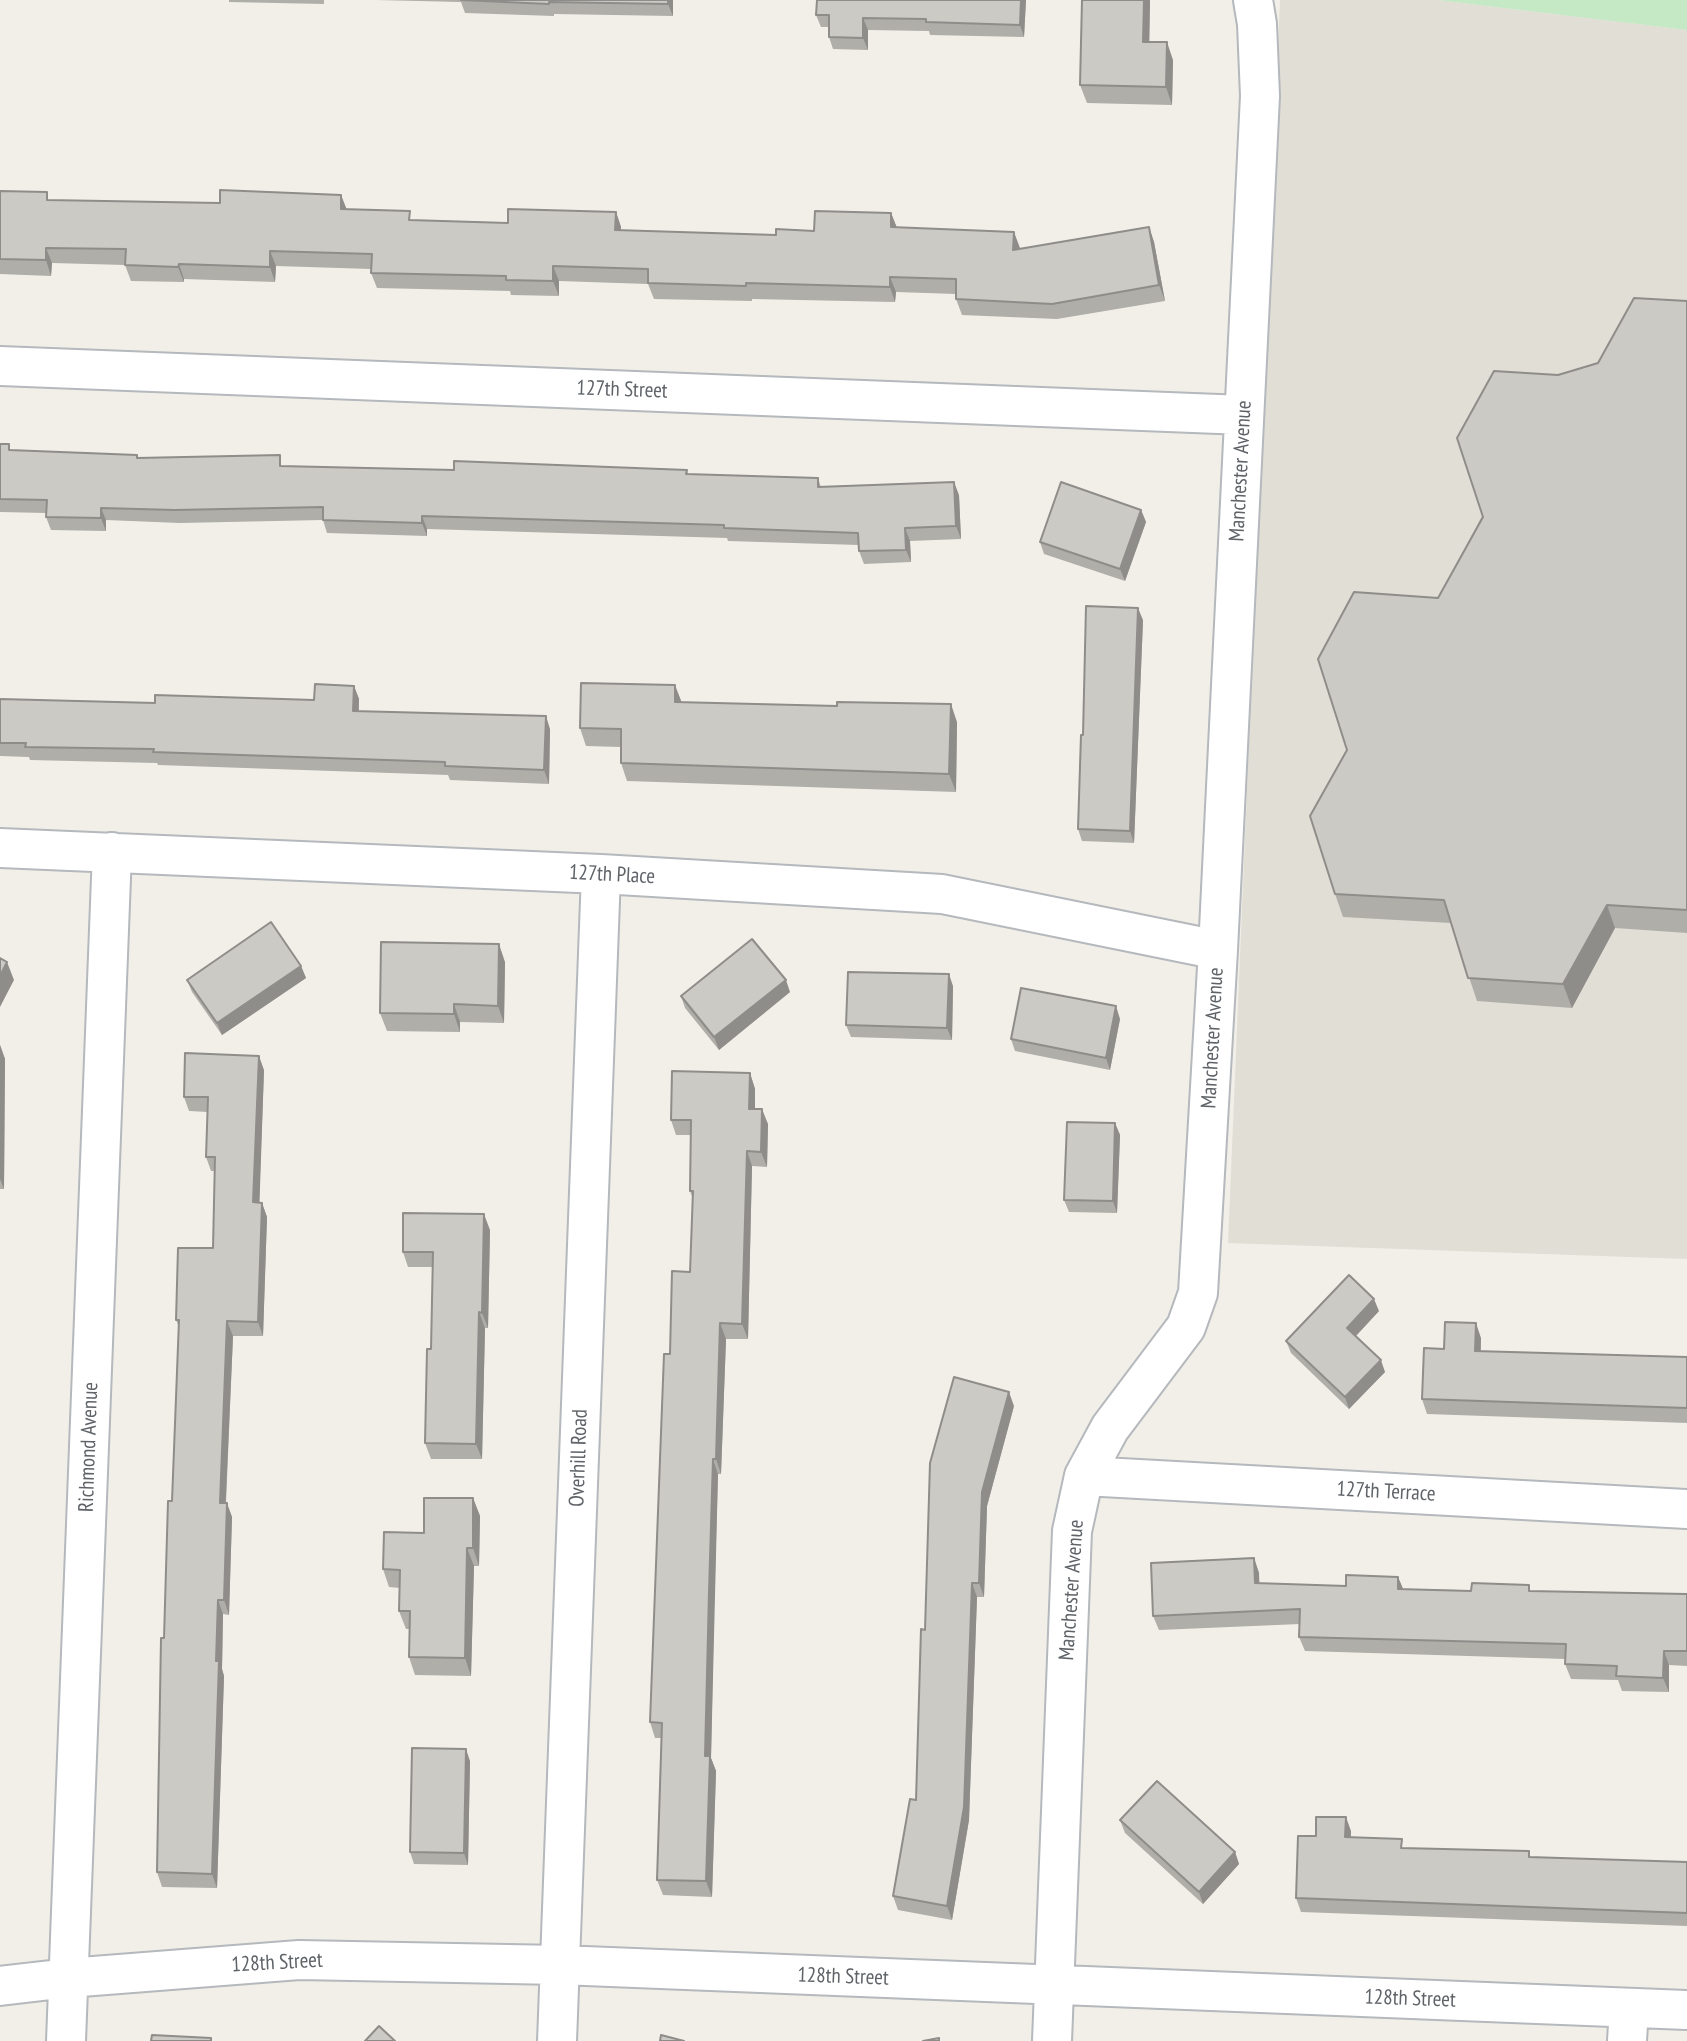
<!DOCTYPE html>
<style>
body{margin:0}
canvas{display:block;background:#f1efe8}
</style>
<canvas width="1687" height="2041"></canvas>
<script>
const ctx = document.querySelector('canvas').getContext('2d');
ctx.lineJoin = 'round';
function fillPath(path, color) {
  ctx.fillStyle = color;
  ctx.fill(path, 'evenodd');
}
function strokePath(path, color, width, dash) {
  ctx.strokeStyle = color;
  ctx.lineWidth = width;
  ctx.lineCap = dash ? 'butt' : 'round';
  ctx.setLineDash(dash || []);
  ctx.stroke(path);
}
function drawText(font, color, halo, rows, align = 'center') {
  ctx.font = font + ' "PT Sans Narrow",sans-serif';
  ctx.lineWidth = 5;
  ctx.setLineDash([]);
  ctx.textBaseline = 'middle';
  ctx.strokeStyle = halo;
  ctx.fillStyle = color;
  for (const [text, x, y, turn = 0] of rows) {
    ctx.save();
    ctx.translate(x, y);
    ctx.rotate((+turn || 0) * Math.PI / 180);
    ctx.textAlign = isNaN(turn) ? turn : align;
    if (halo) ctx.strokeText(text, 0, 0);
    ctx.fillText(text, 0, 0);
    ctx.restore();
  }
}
fillPath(new Path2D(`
 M1280,0h157l250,30v1229l-459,-16z`), '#e1ded6');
fillPath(new Path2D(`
 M1437,0h250v30z`), '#c5e8c5');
const street = new Path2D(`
 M0,366l1244,49
 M0,848l601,26 341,20 276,56
 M1084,1476l603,33
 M0,1986l68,-8 231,-18 261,5 1127,45
 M66,2041l46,-1189
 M557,2041l44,-1167
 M1052,2041l20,-510 12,-55 26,-48 76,-101 12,-34 20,-343 42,-854 -3,-72 -4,-24
 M1627,2041l2,-33`);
strokePath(street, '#b5b8bc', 42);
strokePath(street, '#fff', 38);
fillPath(new Path2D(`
 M229,0h95v4l-95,-2z
 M376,0h297v16l-119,-2v2l-89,-3 -4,-11z
 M1026,0l-2,37 -94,-2 -1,-4 -61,-1v20l-35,-1 -4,-12v-10h-8l-5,-12z
 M1150,1l-1,41 24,18 -1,45 -85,-2 -7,-18z
 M0,191l50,9 170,3 121,-8 5,14 67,11 95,3 108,-11 5,15v3l155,5 38,-4 77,-18 6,15 123,20v1l129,-22 5,15 11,59 -108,18 -95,-4 -6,-16v-5l-60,-2 -1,10 -143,-3v2l-98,-2 -6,-15 -89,-3v15l-48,-1 -1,-4 -133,-3 -6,-15v-4l-95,-3 -1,16 -91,-3v3l-53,-1 -6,-16 -73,-2 -1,13 -51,-2z
 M1687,301v632l-72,-5 -43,80 -95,-7 -26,-78 -108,-6 -8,-23 103,-296 120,-223 40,-12z
 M0,444l12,6 125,5 1,3 146,8 170,4h233l1,4 130,4 3,9 138,8 2,44 -51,2 1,21 -47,2 -5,-13v-6l-131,-4 -1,-3 -300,-9v7l-100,-3 -4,-13 -143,3 -74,-3v11l-55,-1 -5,-13v-4l-46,-1z
 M1141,510l5,12 -21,59 -81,-27 -4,-12z
 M1143,620l-9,223 -52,-2 -4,-12 5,-94z
 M354,686l5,13v12l191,18 -1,55 -99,-4 -2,-5 -290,-10 -1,-2 -127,-3 -1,-3 -29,-1v-57l155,4 159,-3z
 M681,702l276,20 -1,70 -329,-11 -6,-18v-16l-35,-1 -6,-18z
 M505,962l-1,61 -44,-1v10l-73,-1 -7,-18z
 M301,966l5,12 -84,57 -30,-43 -5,-12z
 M953,986l-1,54 -101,-3 -5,-12z
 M790,992l-71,58 -34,-42 -4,-12z
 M1120,1019l-10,51 -95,-19 -4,-12z
 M0,1045l5,14 -1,130h-4z
 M264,1070l-5,133h3l5,14 -4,119h-30l-7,167 6,14 -3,98 -6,-1 -1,55 2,7 -7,212 -55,-1 -5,-15 7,-234 8,-137 7,-174 -3,-7 37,-72 2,-77h-4l-5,-14 2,-45 -19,-1 -5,-14z
 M750,1073l5,16v20l13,15 -1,43 -15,-1 -4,173h-22l-5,135h-3l-4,133 -3,151 5,13 -4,126 -49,-2 -6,-15 4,-142h-6l-5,-16 20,-368 20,-82 3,-73 -3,-8 1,-56h-15l-5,-15z
 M1115,1123l5,12 -3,78 -48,-1 -5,-12z
 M490,1230l-2,98h-3l-3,131h-51l-6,-16 6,-94 2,-82h-25l-5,-15z
 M1379,1311l-23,25 29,36 -36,37 -58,-56 -5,-12z
 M1481,1338v13l206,6v66l-260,-9 -5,-15 22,-50z
 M1014,1406l-27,100 -3,91h-7l-8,223 -17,100 -54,-10 -5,-14 23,-96 9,-170z
 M473,1498l7,18 -1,50h-5l-3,110 -56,-1 -6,-18v-28h-3l-7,-18 1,-23 -11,-1 -6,-18 41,-36z
 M1254,1558l5,15v10l87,3 52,-9 5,12 284,5v72l-18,-1v27l-47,-1 -4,-11 -47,-1 -6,-15 1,-5 -261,-8 -6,-14 1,-13 -141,6 -6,-14z
 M470,1761l-2,104 -54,-1 -4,-12z
 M1120,1820l115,32 4,12 -36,40 -78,-71z
 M1351,1831v7l54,10 126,9 156,5v64l-386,-14 -5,-14 20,-62z`), '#afaea9');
fillPath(new Path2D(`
 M668,0h5v16l-5,-12z
 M1021,0h5l-2,37 -4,-12z
 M1144,0h6v1l-1,59 -6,-18z
 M863,18l5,12v20l-5,-12z
 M1167,42l6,18 -1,45 -6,-18z
 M341,195l6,15 -6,-1z
 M616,212l5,15v18l-6,-15z
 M891,213l6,15 -6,-1z
 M1149,227l5,15 11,59 -6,-16z
 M1014,232l6,16 -1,17 -6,-15z
 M46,248l6,15 -1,13 -5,-16z
 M270,251l6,15 -1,16 -5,-15z
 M179,264l5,15v3l-6,-15z
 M553,266l6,15v15l-6,-15z
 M890,277l6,15 -1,10 -5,-15z
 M954,482l5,13 2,44 -5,-13z
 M101,508l5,12v11l-5,-13z
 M1141,510l5,12 -21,59 -5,-12z
 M422,516l5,13v7l-5,-13z
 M905,528l5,13 1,21 -5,-12z
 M1138,608l5,12 -9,223 -4,-12z
 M675,685l7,18 -7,-1z
 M354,686l5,13 -1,25 -5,-13z
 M951,704l6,18 -1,70 -7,-18z
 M546,716l4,13 -1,55 -5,-14z
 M1607,905l8,23 -43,80 -9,-24z
 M499,944l6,18 -1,61 -6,-17z
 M7,962l7,18 -14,27v-31z
 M301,966l5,12 -84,57 -5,-12z
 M949,974l4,12 -1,54 -5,-12z
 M786,980l4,12 -71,58 -5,-13z
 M454,1004l6,18v10l-6,-18z
 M1116,1006l4,13 -10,51 -4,-12z
 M0,1045l5,14 -1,130 -4,-10z
 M259,1056l5,14 -5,147 -6,-15z
 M750,1073l5,16v35l-6,-15z
 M762,1109l6,15 -1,43 -6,-15z
 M1115,1123l5,12 -3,78 -4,-12z
 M747,1151l5,15 -4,173 -6,-15z
 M262,1203l5,14 -4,119 -5,-14z
 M484,1214l6,16 -2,98 -6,-15z
 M1374,1299l5,12 -27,29 -5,-12z
 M479,1312l6,16 -3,131 -6,-15z
 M227,1321l6,15 -8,181 -5,-14z
 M720,1323l6,16 -5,135 -5,-15z
 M1476,1323l5,15 -1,28 -5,-15z
 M1381,1360l4,12 -36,37 -4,-12z
 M1009,1392l5,14 -27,100 -3,91 -5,-14 3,-91z
 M713,1459l5,15 -7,284 5,13 -4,126 -6,-16 -1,-125z
 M473,1498l7,18 -1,50 -6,-18z
 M227,1503l5,14 -3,98 -5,-15z
 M467,1548l7,18 -3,110 -6,-18z
 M1254,1558l5,15 1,24 -5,-14z
 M1398,1577l6,14 -6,-2z
 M972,1583l5,14 -8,223 -17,100 -5,-14z
 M218,1600l5,14 -1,55 2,7 -7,212 -5,-14z
 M1664,1651l5,14v27l-6,-14z
 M466,1749l4,12 -2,104 -4,-12z
 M1346,1817l5,14 -1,20 -5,-14z
 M1235,1852l4,12 -36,40 -4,-12z`), '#8f8d8a');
const building = new Path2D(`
 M461,0h207v4l-119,-2v2z
 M817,0h204l-1,25 -94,-3v-3l-63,-1v20l-34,-1v-22h-13z
 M1082,0h62l-1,42h24l-1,45 -86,-2z
 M220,190l121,5v14l69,2 -1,9 99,3v-14l108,3 -1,18 161,5v-6l38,2 1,-20 76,2v14l123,5 -1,18 136,-23 10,58 -107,19 -96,-5v-20l-66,-2v10l-144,-4v3l-98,-3v-14l-95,-3v15l-47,-1v-4l-135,-3 1,-19 -102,-3v16l-91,-3 -1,3 -53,-2 1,-16 -80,-1v12l-46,-1v-68l47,1v8l173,3z
 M1634,298l53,3v609l-80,-5 -44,79 -95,-6 -24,-78 -109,-6 -25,-78 37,-66 -29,-91 36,-67 84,6 45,-81 -26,-79 37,-67 64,4 40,-12z
 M0,444h9v6l128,5v3l143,-3v11l174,4v-9l233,9 -1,4 132,4v9l136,-5 2,44 -51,2 1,22 -47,1 -1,-18 -134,-5v-3l-302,-9v7l-99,-3v-13l-148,3 -74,-2v10l-55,-1 1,-17 -47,-1z
 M1061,482l80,28 -21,59 -80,-27z
 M1086,606l52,2 -8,223 -52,-2 3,-94h2z
 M581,683l94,2v17l162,4v-4l114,2 -2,70 -328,-11v-34l-41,-1z
 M315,684l39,2 -1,25 193,5 -2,54 -99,-4v-4l-292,-10 1,-3 -129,-2 1,-4h-26v-44l155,4v-8l159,5z
 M271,922l30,44 -84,57 -30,-43z
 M752,939l34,41 -72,57 -33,-41z
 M381,942l118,2 -1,62 -44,-2v10l-74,-1z
 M0,958l7,4 -7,14z
 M848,972l101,2 -2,54 -101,-3z
 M1021,988l95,18 -10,52 -95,-19z
 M185,1053l74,3 -6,146 9,1 -4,119 -31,-1 -7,182h7l-3,97h-6l-2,61h3l-7,213 -55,-2 4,-234h3l4,-137h4l7,-181h-3l2,-72h35l2,-91h-9l2,-60h-24z
 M672,1071l78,2 -1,36h13l-1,43 -14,-1 -5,173 -22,-1 -4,136h-3l-4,133 -4,164h5l-4,125 -49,-1 5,-157 -12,-1 14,-368h6l2,-83 18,1 3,-81h-3l1,-71h-20z
 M1067,1122l48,1 -2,78 -49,-1z
 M403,1213l81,1 -2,99 -3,-1 -3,132 -51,-1 2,-94h4l2,-97h-30z
 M1349,1275l25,24 -27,29 34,32 -36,37 -59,-56z
 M1445,1322l31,1 -1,28 212,6v51l-265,-9 2,-51 20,1z
 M954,1377l55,15 -27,100 -3,91h-7l-8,224 -17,99 -54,-10 17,-97 6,1 5,-171 4,1 5,-167z
 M424,1498h49v50h-6l-2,110 -56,-1 1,-46h-11l1,-41 -17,-1 1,-37 40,1z
 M1254,1558l1,25 91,3v-11l52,2v12l73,2 1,-8 57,2v6l158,3v57h-23l-1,27 -47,-2 1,-10 -52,-2 1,-20 -267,-7 1,-28 -147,7 -2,-53z
 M412,1748l54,1 -2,104 -54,-1z
 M1157,1781l78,71 -36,40 -79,-72z
 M1316,1817h30l-1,20 57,2 -1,9 128,3v6l158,5v51l-391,-15 2,-62h18z
 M379,2026l16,15h-30z
 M152,2035l59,3v3h-60z
 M661,2035l23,6h-24z
 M939,2038v3h-16z`);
fillPath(building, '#cccac5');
strokePath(building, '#8f8d8a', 2);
drawText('21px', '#5f6368', '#fff', [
 ["127th Street",622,390,2],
 ["Manchester Avenue",1241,471,-87],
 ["127th Place",612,875,3],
 ["Manchester Avenue",1213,1038,-87],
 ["Richmond Avenue",89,1447,-88],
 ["Overhill Road",579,1458,-88],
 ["127th Terrace",1386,1492,3],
 ["Manchester Avenue",1072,1590,-86],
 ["128th Street",277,1963,-3],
 ["128th Street",843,1977,2],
 ["128th Street",1410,1999,2]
]);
</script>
